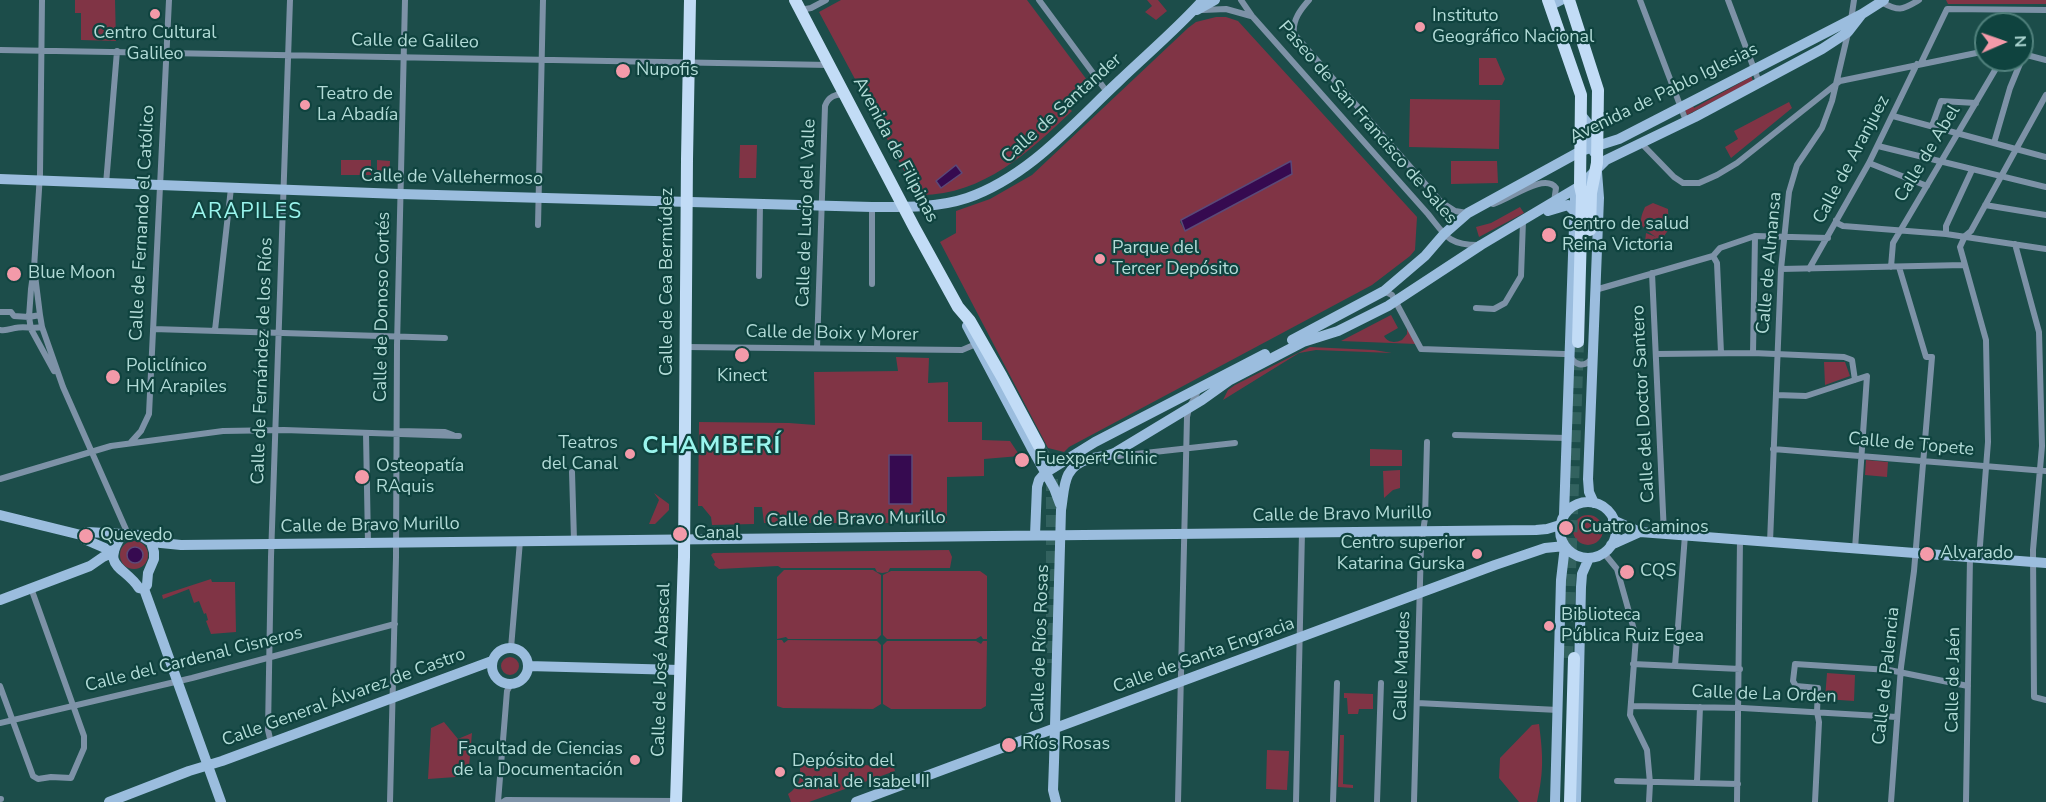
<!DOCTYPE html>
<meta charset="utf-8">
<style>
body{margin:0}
#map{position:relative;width:2046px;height:802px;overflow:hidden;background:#1c4d4a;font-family:"Nunito Sans",sans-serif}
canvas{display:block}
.north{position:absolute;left:1974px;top:12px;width:60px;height:60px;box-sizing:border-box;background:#0f433f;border:2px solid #50807c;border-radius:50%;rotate:88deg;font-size:16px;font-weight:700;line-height:24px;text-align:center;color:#b2dbd7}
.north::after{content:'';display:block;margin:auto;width:21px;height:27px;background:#f39aa9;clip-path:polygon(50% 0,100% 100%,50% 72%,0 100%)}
</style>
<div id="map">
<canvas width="2046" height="802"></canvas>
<div class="north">N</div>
</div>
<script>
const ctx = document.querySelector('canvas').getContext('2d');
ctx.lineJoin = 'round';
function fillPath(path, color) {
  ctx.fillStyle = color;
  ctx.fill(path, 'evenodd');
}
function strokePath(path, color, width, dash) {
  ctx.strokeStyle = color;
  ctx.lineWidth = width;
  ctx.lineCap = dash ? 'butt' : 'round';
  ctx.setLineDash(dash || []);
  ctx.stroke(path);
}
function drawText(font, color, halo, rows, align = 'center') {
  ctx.font = font + ' "Nunito Sans",sans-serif';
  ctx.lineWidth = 4.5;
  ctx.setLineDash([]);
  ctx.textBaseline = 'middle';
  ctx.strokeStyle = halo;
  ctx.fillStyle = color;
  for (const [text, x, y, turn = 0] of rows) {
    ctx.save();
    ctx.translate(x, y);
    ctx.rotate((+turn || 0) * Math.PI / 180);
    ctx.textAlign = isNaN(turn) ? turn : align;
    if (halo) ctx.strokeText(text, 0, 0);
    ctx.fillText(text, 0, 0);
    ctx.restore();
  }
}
fillPath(new Path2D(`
 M75,0h40l1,41 -35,-1v-27h-6z
 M841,0h186l66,88 -24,20 3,3c-43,41 -90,85 -153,84l-4,-4 -96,-179z
 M1147,0h11l9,11 -11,9 -11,-8 7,-6z
 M1946,0h100v4h-98z
 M1216,17h10l12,4 179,196 -2,33 -5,6 -38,29 -303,162 -5,5 -16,-4 -108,-206 16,-9v-22l34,-12 42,-24 156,-147 8,-6zM1290,161l-105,70 -5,-9 1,-2z
 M1479,58h17l9,21 -3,6h-23z
 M1751,75l2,6 -66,34 -2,-5 8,-4 1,2 55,-30z
 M1410,99l90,1 -1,49 -90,-2z
 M1789,102l3,6 -61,50 -6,-11 13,-8 -4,-8z
 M740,145h17l-1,33h-17z
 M341,160h30v15h-30z
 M377,160l13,1 -1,21 -12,-1z
 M1451,161h46l1,22 -47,1z
 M1653,203l15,6 1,20 -7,10 -6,-1 2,4h-13l1,-9 10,4c-15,-10 -19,-12 -11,-30z
 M1520,207l4,6 -45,24 -3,-10 15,-4z
 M1391,315l7,13 -14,8c4,7 11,7 18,4l5,-6v-6l9,16 -75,-3z
 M1310,347l64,3 18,3 -76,-3 -17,3 -76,47 5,-10 7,-5z
 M896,357l33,1 -1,25 20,-1v40h34v18l28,1 10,15 -36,3v17l-37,1v46h-183l-2,-16h-8v17l-42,1 -1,-8 -9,-11h-4l1,-84 90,1 26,2 -1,-53 84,-1z
 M1824,362h21l5,14 -25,9z
 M1370,449l32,1v16h-32z
 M1866,460l22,2 -1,15 -22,-2z
 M1400,470v18l-7,2 -9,8 -1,-27z
 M654,493l15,11v6l-14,14h-6l10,-24z
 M1573 530a15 15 0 1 1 30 0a15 15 0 1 1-30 0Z
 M120 555a14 14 0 1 1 28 0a14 14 0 1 1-28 0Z
 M949,550l3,7 -2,11h-60l-2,4 -6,1 -5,-1 -2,-4h-94l-3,-2 -59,3 -5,-4 1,-3 -4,-7 2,-2z
 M784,570h89l8,5v60l-4,4h-89l-2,-2 -9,2v-62z
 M891,571h89l7,5v63h-4l-2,-3 -5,3h-89l-4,-4v-60z
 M211,579l1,3h23l1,50 -25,2 -5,-13 2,-1 -2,-7 -2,1 -5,-13 -5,2 -5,-14 -26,10 -1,-4z
 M777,640h5l2,3 4,-3 89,1 4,4v59l-8,5 -90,-1 -6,-2z
 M887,641h89l5,3 2,-3h4l-1,65 -5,3h-90l-8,-5v-59z
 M501 666a9 9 0 1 1 18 0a9 9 0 1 1-18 0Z
 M1827,673l28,2 -1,26 -29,-2z
 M1344,693l29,1v15h-14l-1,5h-10l-1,-16h-3z
 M444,722l14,17 14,-6 -3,34 -13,10 -28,2 3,-51z
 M1539,724c4,31 5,47 -2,78h-18l-20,-24 1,-20 32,-33z
 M1340,735h4l-1,49 10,1v3l-15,-1z
 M1267,750l22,1 -2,39 -21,-1z
 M802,761l92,6 1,4 -86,31h-18l-3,-8c12,-8 14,-18 11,-31z`), '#803445');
const water = new Path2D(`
 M1291,161l1,13 -107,57 -4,-11z
 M956,165l6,8 -21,15 -5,-7z
 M889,455h23v49h-23z
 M127 555a8 8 0 1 1 16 0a8 8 0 1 1-16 0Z`);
fillPath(water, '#360a50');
strokePath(water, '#5b4978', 1.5);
strokePath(new Path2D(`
 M1039,446l10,18 3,12v187
 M1567,658l11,-316`), '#32625f', 12, [12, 6]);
strokePath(new Path2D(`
 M1039,0l68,92
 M1241,0l11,16 176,198c17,21 20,31 50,31
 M1309,0c-8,9 -17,20 -15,34l147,168 14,9 12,2
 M1640,0l46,121
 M1728,0l31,82
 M1881,2c19,10 21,8 38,-2
 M800,10l11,-2 15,-8
 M1203,10l23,-1 25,7
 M1851,20l3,-20
 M0,50l829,15
 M2023,54l23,6
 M1921,63l26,-54 99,1
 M1893,116l153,41
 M1932,126l9,-25 35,2
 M1641,143l33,34 9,6h16l18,-8 20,-12 103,-82 146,-30
 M1994,143l16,-55 14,-34
 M1878,146l168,41
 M1869,163l58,23
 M106,184l11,-133
 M1493,204c17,-5 52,-32 63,-16l-2,14
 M1985,205l61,10
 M1836,220l1,3 6,3 103,8 100,15
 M538,225l5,-225
 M1946,234v-8l26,-56
 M2015,244l24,88 3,114 -9,104 1,147 12,3
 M1713,256l4,7 4,90
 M1891,267l2,-24 108,-183
 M1781,269l183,-4
 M1809,269l60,-106 48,-99
 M1652,273l12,261
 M35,275l5,40
 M759,276l1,-73
 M872,284v-77
 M1595,290l118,-34 7,-8 35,-12 73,2
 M1384,291l8,4 29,54 143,5h5c5,11 15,15 23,4
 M1476,308l18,1 11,-6 16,-27 2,-55
 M0,312h11l3,4 15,1 2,-28 3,-21 6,-94 2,-174
 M42,327l21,60 65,147
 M153,329l292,9
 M0,330c7,1 10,-1 15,-2 9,-2 18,1 27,-1l-2,-12 -11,2 2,12 23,42
 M215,330l16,-142
 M686,347l276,3 14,-6
 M817,348l8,-242c3,-9 11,-13 20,-11
 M1753,353l2,-117
 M1656,354l97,-1 91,4 8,3 3,20
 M1776,395l30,1 61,-20 -12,173
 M397,431l48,1 8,3
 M366,433l2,110
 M1455,435l111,3
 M131,442l10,-11 8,-17 20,-414
 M1773,449l273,22
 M1109,457l126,-14
 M572,472l2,68
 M0,479l111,-33 112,-15 61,-1 175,6
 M1770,542l11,-273 8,-77 8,-27 25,-37 10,-27 16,-68
 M1604,553l13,16 19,68 -6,78 17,35 3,33 -1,19
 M1979,558l9,-116 -2,-102 -26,-93 5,-11 6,-5 75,-136
 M511,648l9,-107
 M1633,664l107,5
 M1675,666l10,-131
 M0,686l33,90 5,3 13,-2 20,1 13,-30v-12l-53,-148
 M1417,703l141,7
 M1631,706l111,2 155,9
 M0,723l192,-45 203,-54
 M271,743l-3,-13 3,-173 19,-557
 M1617,781l121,3
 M1697,782l3,-75
 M0,799h1
 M390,802l6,-245 1,-212 8,-345
 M498,802l9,-111 4,-7
 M503,802l3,-2 170,1
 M1178,802l9,-385 2,-9 9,-17
 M1296,802l6,-270
 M1333,802l4,-119
 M1377,802l4,-119
 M1414,802l7,-256 4,-28 2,-76
 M1737,802l3,-263
 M1815,802l4,-80 -2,-10 1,-24 -22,-2 -3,-5 2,-17 94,6 79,16
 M1891,802l10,-135 13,-96 18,-214h-6l-27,-90
 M1966,802l4,-245`), '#7d92a7', 6);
strokePath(new Path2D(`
 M1549,0l6,3 6,-3
 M1197,10l18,-10
 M1582,116l8,10v15l4,11
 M0,179l400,15 472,13c32,0 65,1 95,-9 61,-21 105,-73 151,-116 28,-27 59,-53 85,-82
 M1548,211l20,-6 7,7
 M967,326l64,121 23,41 6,16
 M1292,340l92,-49 41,-35 19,-22 24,-21 113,-62 38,-12 243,-125 22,-14
 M1560 530a28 28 0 1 1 56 0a28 28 0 1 1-56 0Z
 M1594,503l-5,-11 -1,-13 11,-281 -2,-26
 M0,515l81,20 3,4 30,13
 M1564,515l11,-317 5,-12
 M1613,520l27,12 406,31
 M81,535l6,-3 53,3 11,7 3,10v7l-6,14 -1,12 -3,4 77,213
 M122,535c-22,33 3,31 17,53l5,1
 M1035,535l2,-48 2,-7 6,-7 50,-31 170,-88
 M151,542l30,3 1355,-15 11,-1 13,-4
 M1611,545l29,-13
 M0,600l90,-34 13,-9 11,-5
 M492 666a18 18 0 1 1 36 0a18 18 0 1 1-36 0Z
 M528,666l152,4
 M109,802l80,-31 33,-10 270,-100
 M856,802l639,-237 50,-17 20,-2
 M1056,802l-3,-12 1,-28 7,-252c4,-23 1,-43 28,-51 9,-3 18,-2 27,-7l86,-52 28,-20 73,-38 35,-11 50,-25 93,-61 99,-59 26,-26 89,-43 127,-68 26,-17 14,-18
 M1555,802l6,-222 4,-34
 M1576,802l5,-215 1,-13 7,-16`), '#9bbdde', 10);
strokePath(new Path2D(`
 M795,0l119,227 44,80 12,14 32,56 37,69
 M1548,0l33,95 -1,91 2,9 -4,147
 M1569,0l29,90 -1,73 -6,30 -1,37
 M676,802l8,-245 3,-398 3,-159
 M1570,802l4,-144`), '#c2dcf6', 12);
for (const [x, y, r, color] of [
 [155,14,6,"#f39aa9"],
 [1420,27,6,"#f39aa9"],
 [623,71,8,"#f39aa9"],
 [305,105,6,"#f39aa9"],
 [1549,235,8,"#f39aa9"],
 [1100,259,6,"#f39aa9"],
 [14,274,8,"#f39aa9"],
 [742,355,8,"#f39aa9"],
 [113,377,8,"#f39aa9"],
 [630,454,6,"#f39aa9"],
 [1022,460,8,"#f39aa9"],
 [362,477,8,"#f39aa9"],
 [1566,528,8,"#f39aa9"],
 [680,534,8,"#f39aa9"],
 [86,536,8,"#f39aa9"],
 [1477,554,6,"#f39aa9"],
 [1927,554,8,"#f39aa9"],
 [1627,572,8,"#f39aa9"],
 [1549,626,6,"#f39aa9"],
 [1009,745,8,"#f39aa9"],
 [635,760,6,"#f39aa9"],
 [780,772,6,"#f39aa9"]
]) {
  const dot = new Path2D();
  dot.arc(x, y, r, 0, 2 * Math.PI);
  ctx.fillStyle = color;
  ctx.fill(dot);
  strokePath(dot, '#0f433f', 2);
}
drawText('18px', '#b2dbd7', '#0f433f', [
 ["Instituto",1432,17],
 ["Geográfico Nacional",1432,38],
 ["Centro Cultural",155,34,"center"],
 ["Galileo",155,55,"center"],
 ["Nupofis",636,71],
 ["Teatro de",317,95],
 ["La Abadía",317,116],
 ["Centro de salud",1562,225],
 ["Reina Victoria",1562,246],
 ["Parque del",1112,249],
 ["Tercer Depósito",1112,270],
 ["Blue Moon",28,274],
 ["Policlínico",126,367],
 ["HM Arapiles",126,388],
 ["Kinect",742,377,"center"],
 ["Teatros",618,444,"right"],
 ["del Canal",618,465,"right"],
 ["Fuexpert Clinic",1036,460],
 ["Osteopatía",376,467],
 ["RAquis",376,488],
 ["Cuatro Caminos",1580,528],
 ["Canal",694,534],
 ["Quevedo",100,536],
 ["Centro superior",1465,544,"right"],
 ["Katarina Gurska",1465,565,"right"],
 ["Alvarado",1940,554],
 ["CQS",1640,572],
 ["Biblioteca",1561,616],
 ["Pública Ruiz Egea",1561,637],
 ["Ríos Rosas",1022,745],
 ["Facultad de Ciencias",623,750,"right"],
 ["de la Documentación",623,771,"right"],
 ["Depósito del",792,762],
 ["Canal de Isabel II",792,783]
], 'left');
drawText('18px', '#b2dbd7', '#0f433f', [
 ["Calle de Galileo",415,42,1],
 ["Avenida de Pablo Iglesias",1664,94,-26],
 ["Calle de Santander",1062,109,-42],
 ["Paseo de San Francisco de Sales",1367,123,49],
 ["Avenida de Filipinas",895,150,62],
 ["Calle de Abel",1928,154,-59],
 ["Calle de Aranjuez",1852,160,-62],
 ["Calle de Vallehermoso",452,178,1],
 ["Calle de Lucio del Valle",807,213,-88],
 ["Calle de Fernando el Católico",143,223,-87],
 ["Calle de Almansa",1770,263,-85],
 ["Calle de Cea Bermúdez",668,282,-90],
 ["Calle de Donoso Cortés",383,307,-89],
 ["Calle de Boix y Morer",832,334,1],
 ["Calle de Fernández de los Ríos",263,361,-88],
 ["Calle del Doctor Santero",1644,404,-93],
 ["Calle de Topete",1911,445,5],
 ["Calle de Bravo Murillo",1342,515,-1],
 ["Calle de Bravo Murillo",856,520,-1],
 ["Calle de Bravo Murillo",370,526,-1],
 ["Calle de Ríos Rosas",1041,644,-88],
 ["Calle de Santa Engracia",1204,656,-20],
 ["Calle del Cardenal Cisneros",194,660,-14],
 ["Calle Maudes",1403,666,-88],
 ["Calle de José Abascal",662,670,-88],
 ["Calle de Palencia",1887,676,-84],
 ["Calle de Jaén",1954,680,-89],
 ["Calle de La Orden",1764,695,2],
 ["Calle General Álvarez de Castro",344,698,-20]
]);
ctx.letterSpacing = '1.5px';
drawText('21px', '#9af5ed', '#0f433f', [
 ["ARAPILES",247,213]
]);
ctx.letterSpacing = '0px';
ctx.letterSpacing = '1.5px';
drawText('bold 24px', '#9af5ed', '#0f433f', [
 ["CHAMBERÍ",712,447]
]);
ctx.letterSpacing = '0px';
</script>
